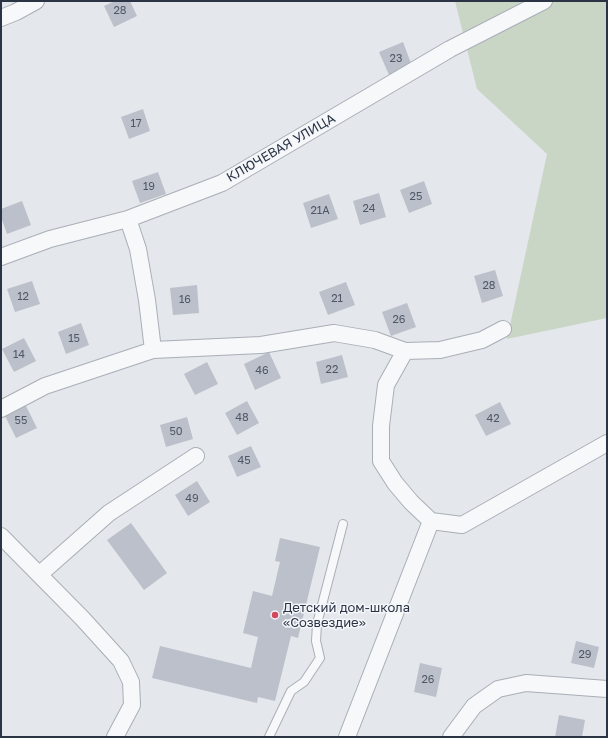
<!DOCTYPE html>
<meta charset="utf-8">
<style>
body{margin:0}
#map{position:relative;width:608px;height:738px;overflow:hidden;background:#e4e7ec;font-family:"Golos Text",sans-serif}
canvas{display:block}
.frame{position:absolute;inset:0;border:2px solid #2b3445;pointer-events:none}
</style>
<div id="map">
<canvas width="608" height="738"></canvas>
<div class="frame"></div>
</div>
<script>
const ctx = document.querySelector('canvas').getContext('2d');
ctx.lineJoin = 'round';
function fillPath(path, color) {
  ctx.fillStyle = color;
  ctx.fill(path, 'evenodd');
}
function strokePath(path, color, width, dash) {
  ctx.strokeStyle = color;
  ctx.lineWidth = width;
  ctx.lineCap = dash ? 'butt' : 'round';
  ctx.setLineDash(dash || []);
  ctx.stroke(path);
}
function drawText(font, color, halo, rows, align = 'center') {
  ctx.font = font + ' "Golos Text",sans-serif';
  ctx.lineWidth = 3;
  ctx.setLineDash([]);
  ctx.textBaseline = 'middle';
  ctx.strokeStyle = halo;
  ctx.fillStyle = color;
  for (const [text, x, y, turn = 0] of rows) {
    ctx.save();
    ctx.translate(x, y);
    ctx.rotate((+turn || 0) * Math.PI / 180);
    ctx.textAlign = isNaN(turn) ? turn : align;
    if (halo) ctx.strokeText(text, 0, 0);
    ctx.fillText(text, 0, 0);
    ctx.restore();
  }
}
fillPath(new Path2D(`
 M455,1h152v317l-100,21 40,-185 -70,-65z`), '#c9d6c5');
fillPath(new Path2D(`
 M115,1h15l7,15 -23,11 -10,-21z
 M403,42l9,24 -23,9 -10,-23z
 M143,109l7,22 -21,8 -8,-22z
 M158,172l8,22 -26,9 -8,-22z
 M424,181l8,23 -23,9 -9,-23z
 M379,193l7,24 -26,8 -7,-24z
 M329,194l9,25 -27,9 -8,-25z
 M22,201l9,24 -24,9 -6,-17v-8z
 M495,270l8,26 -21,7 -8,-27z
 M32,281l8,23 -25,8 -8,-23z
 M346,282l9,23 -27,10 -9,-23z
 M197,285l2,28 -26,2 -3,-27z
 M407,303l9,24 -25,9 -9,-24z
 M81,323l8,22 -23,9 -8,-22z
 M24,338l12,23 -22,11 -12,-23z
 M269,352l12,26 -26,12 -11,-26z
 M342,355l6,22 -27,7 -5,-22z
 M207,362l11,22 -23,11 -11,-21z
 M247,401l12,22 -22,12 -12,-22z
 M500,402l11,22 -25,12 -11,-21z
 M25,404l12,24 -21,10 -12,-24z
 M187,417l6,22 -27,8 -6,-22z
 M251,446l10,21 -24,10 -9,-21z
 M197,481l13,21 -22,14 -13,-21z
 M131,523l36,50 -23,17 -37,-50z
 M280,538l40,9 -22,91 -7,-2 -16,65 -17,-4 -1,6 -105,-25 8,-32 91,22 7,-31 -15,-4 10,-42 19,5 8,-34 -5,-1z
 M576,641l23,6 -5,21 -23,-5z
 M420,663l22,5 -6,29 -22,-5z
 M559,715l26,5 -3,17h-27z`), '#bbc0ca');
const service = new Path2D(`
 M269,737l22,-46 13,-9 16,-24 -4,-17 1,-17 26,-100`);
const minor = new Path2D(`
 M1,18l15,-6 20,-11
 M128,219l10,30 9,51 6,50
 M1,257l49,-18 78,-20 94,-36 228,-134 94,-48
 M405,351l-19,34 -5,41v35l14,22 16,19 20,19 31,4 145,-82
 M1,409l44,-23 108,-36 108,-5 73,-12 41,7 30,11 35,-1 42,-10 21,-11
 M1,536l81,82 39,43 10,21 1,23 -17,32
 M40,574l69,-61 87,-57
 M347,737l84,-216
 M451,737l23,-31 24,-17 28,-6 81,6`);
strokePath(service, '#a9aeb7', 10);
strokePath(minor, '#a9aeb7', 18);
strokePath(service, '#f7f8fa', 8);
strokePath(minor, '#f7f8fa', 16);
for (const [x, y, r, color] of [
 [275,615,4,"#d1495b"]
]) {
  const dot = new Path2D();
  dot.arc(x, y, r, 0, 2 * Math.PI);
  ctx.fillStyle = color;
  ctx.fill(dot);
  strokePath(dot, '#f4f6f9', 1.5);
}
drawText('11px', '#4f5766', null, [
 ["28",120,11],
 ["23",396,59],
 ["17",136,124],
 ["19",149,187],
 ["25",416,197],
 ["24",369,209],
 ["21А",320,211],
 ["28",489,286],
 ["12",23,297],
 ["21",337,299],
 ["16",185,300],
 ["26",399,320],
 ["15",74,339],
 ["14",19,355],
 ["22",332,370],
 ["46",262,371],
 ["48",242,418],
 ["42",493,419],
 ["55",21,421],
 ["50",176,432],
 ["45",244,461],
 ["49",192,499],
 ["29",585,655],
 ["26",428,680]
]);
drawText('13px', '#2b3445', '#f4f6f9', [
 ["КЛЮЧЕВАЯ УЛИЦА",281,148,-30]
]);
drawText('13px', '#2b3445', '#f4f6f9', [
 ["Детский дом-школа",283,608],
 ["«Созвездие»",283,623]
], 'left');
</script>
